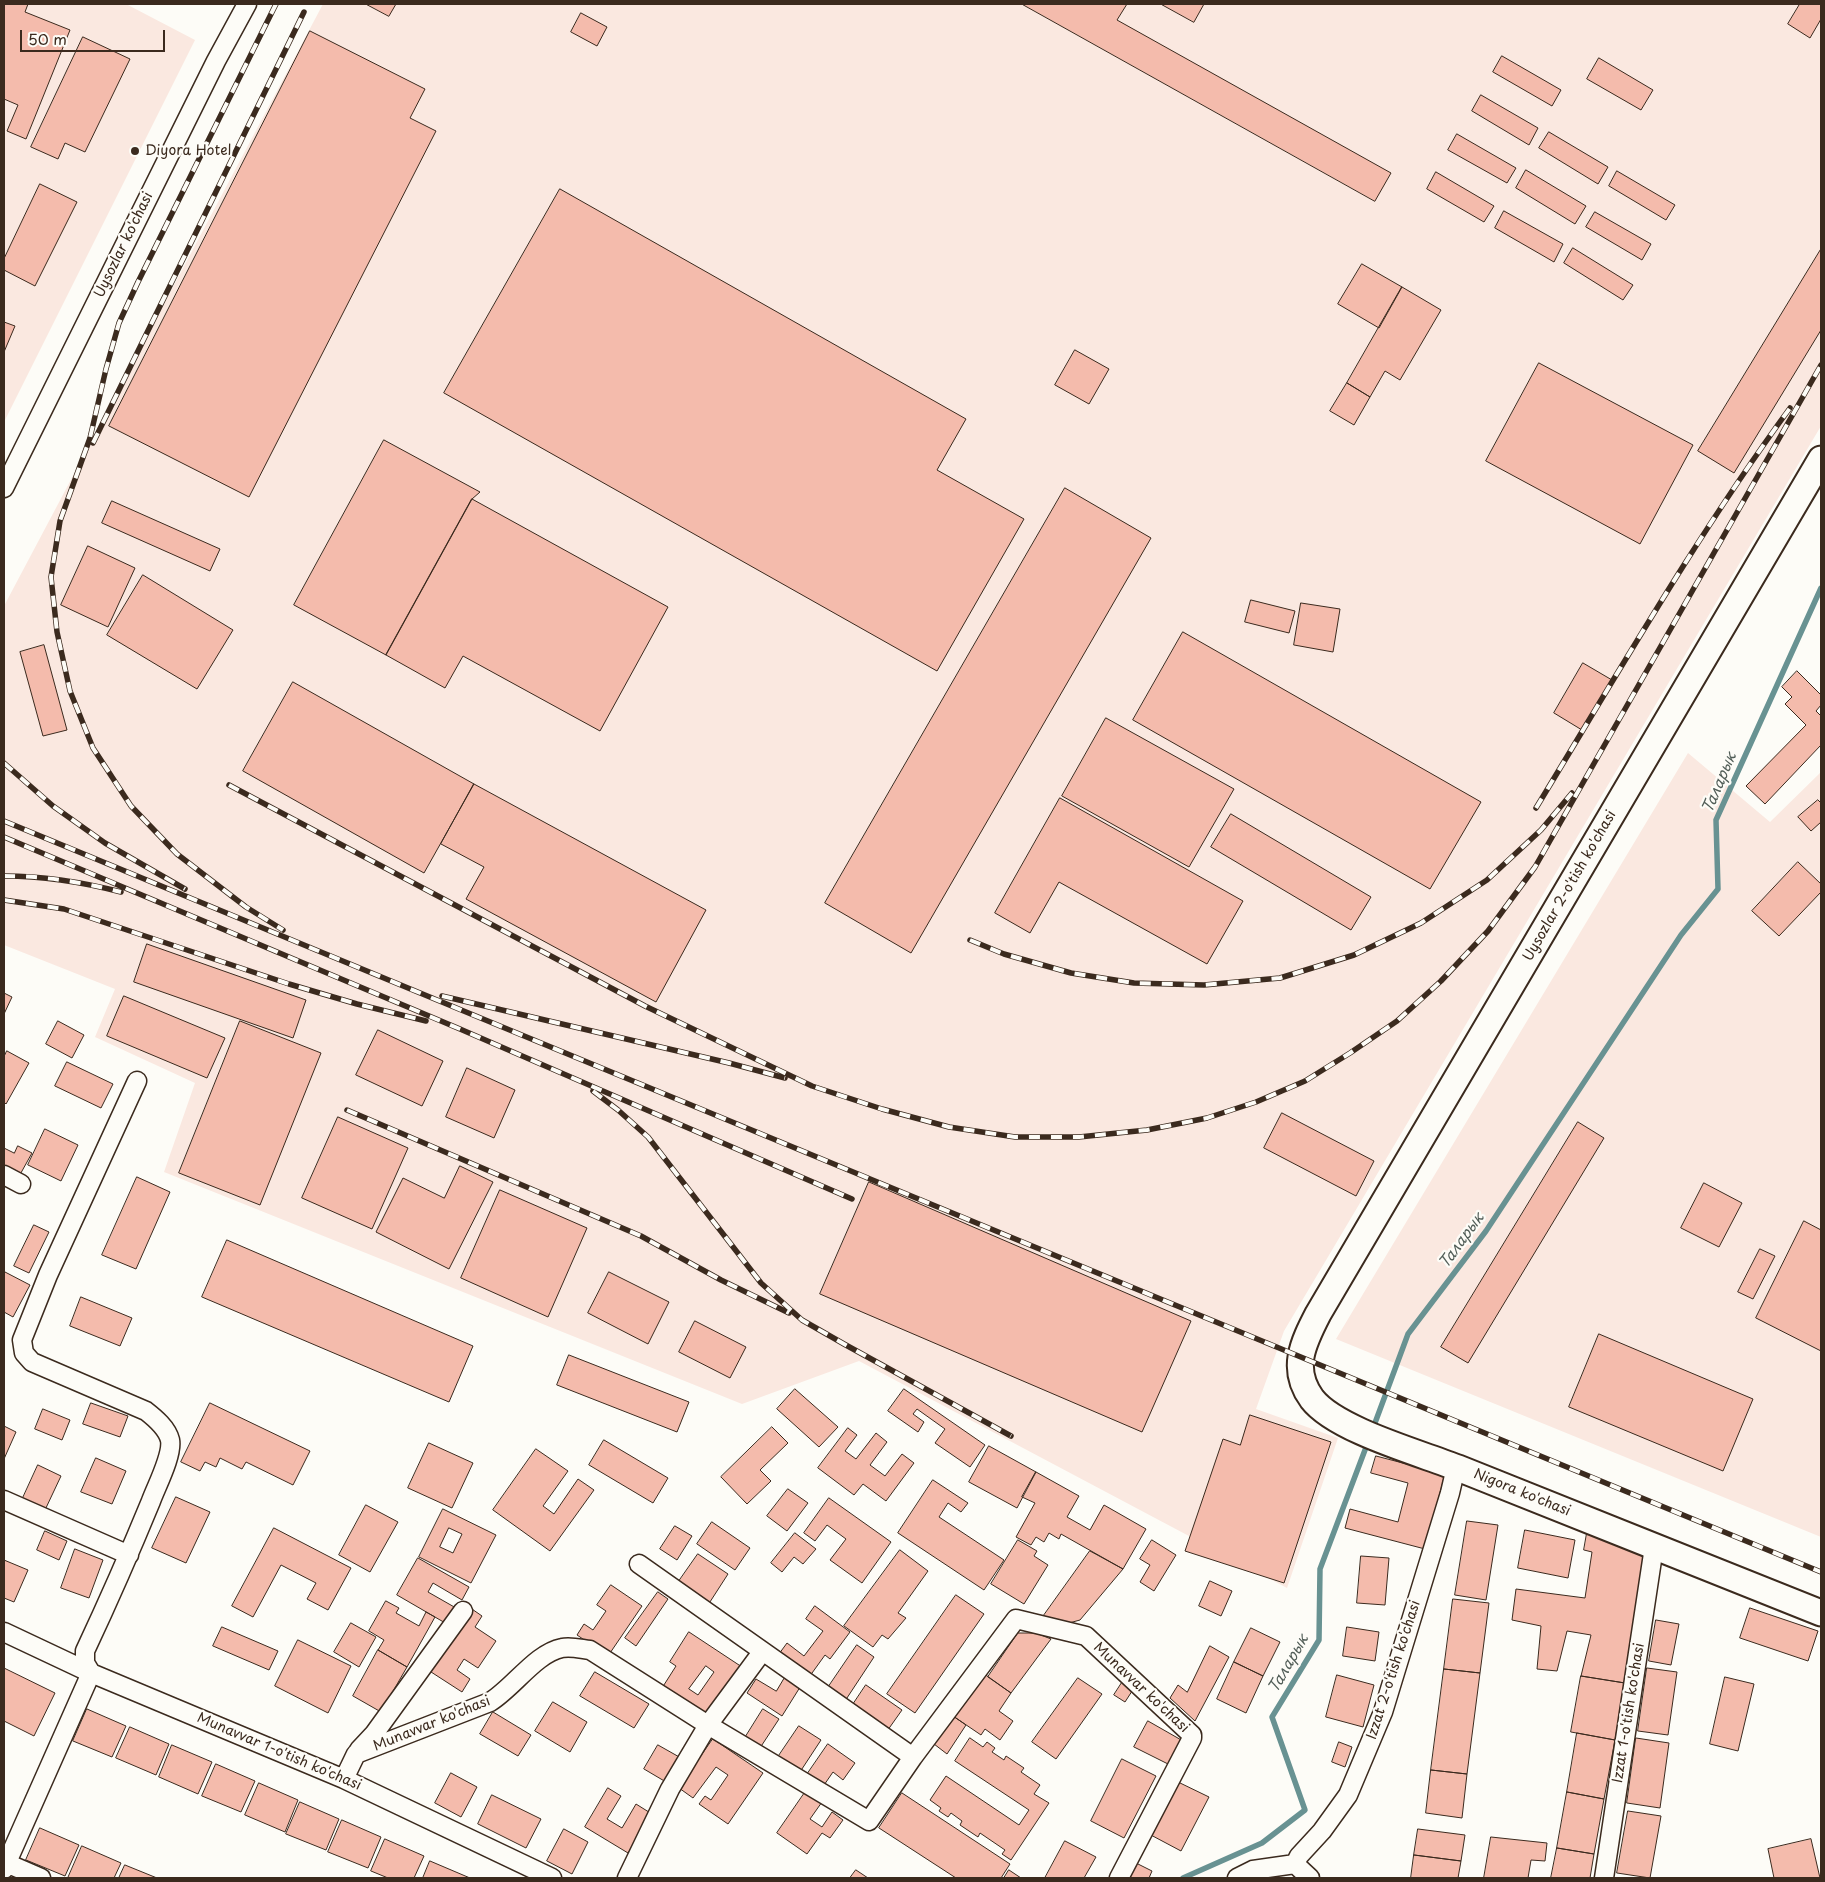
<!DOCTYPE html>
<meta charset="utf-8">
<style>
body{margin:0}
#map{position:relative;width:1825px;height:1882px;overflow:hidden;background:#fdfcf7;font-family:"Playpen Sans",sans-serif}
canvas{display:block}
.frame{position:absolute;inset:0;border:5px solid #3b2a1e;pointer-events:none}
.scale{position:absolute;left:20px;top:30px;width:145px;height:22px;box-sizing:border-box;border:2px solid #3b2a1e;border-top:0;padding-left:6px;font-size:15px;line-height:18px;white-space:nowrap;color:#3b2a1e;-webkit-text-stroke:4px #fdfcf7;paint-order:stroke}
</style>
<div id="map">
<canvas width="1825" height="1882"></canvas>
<div class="frame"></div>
<div class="scale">50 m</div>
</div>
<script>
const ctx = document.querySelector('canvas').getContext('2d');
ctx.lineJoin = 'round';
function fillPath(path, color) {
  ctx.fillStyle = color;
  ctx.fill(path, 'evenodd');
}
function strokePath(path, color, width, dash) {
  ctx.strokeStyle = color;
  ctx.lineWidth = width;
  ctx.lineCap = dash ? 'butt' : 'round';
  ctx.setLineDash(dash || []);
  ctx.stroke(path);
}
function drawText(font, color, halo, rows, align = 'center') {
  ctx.font = font + ' "Playpen Sans",sans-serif';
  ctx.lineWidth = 4.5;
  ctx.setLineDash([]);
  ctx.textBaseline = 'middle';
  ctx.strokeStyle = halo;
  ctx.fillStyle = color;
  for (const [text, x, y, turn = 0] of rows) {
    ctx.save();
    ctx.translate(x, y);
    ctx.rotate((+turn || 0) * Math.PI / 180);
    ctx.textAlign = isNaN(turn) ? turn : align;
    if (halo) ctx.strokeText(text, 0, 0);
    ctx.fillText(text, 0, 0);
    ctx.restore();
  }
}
fillPath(new Path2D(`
 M4,4h122l69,36 -191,382z
 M323,4h1498v422l-537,905 -28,78 82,29 -51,150 -428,-227 -117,43 -578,-232 31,-89 -100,-46 20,-48 -111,-44v-339z
 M1688,753l82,69 51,-50v765l-485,-198z`), '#fae8e0');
strokePath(new Path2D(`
 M1372,1431l36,-97 78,-103 195,-296 37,-46 -2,-69 105,-232
 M1183,1878l79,-35 43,-33 -33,-93 47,-77 1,-71 48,-127`), '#689292', 5.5);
const building = new Path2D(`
 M4,4h24l-3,8 45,18 -44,109 -19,-8 11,-26 -14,-6z
 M366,4h30l-7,12z
 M1022,4h105l-10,16 274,153 -16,28z
 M1161,4h43l-10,18z
 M1800,4h21v15l-11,19 -22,-14z
 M581,13l26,14 -10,19 -26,-14z
 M310,31l115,58 -15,29 26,13 -187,366 -140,-71z
 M83,37l47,22 -45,93 -20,-9 -7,16 -27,-12z
 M1502,56l59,34 -9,16 -59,-34z
 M1599,58l54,32 -12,20 -54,-31z
 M1481,95l57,33 -9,17 -57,-34z
 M1549,132l59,35 -10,17 -59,-36z
 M1457,134l59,34 -9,15 -59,-33z
 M1526,170l60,36 -11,18 -59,-36z
 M1617,171l58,34 -9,15 -57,-34z
 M1436,172l58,34 -10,16 -57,-33z
 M40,184l37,18 -42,84 -31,-16v-11z
 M560,189l406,230 -29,51 87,49 -87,152 -493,-278z
 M1504,211l59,33 -9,18 -59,-34z
 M1595,212l56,32 -9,16 -56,-33z
 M1573,248l60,37 -10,15 -59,-37z
 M1821,249v81l-87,143 -36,-22z
 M1362,264l40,23 -23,41 -41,-24z
 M1402,287l39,23 -41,70 -15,-9 -15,26 -23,-14z
 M4,322l11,4 -11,26z
 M1075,350l34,19 -20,35 -34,-19z
 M1539,363l154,82 -53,99 -154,-83z
 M1347,383l23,14 -16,28 -24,-14z
 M384,440l96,52 -8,7 -86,156 -92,-50z
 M1065,488l86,50 -240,415 -86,-50z
 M472,499l196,108 -68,124 -137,-75 -18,32 -59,-33z
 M112,501l108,48 -10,22 -108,-48z
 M88,546l47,22 -27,59 -47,-22z
 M143,575l90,55 -36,59 -90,-54z
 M1251,600l44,11 -6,22 -44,-11z
 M1301,603l39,6 -7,43 -39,-7z
 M1183,632l298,170 -51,87 -297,-169z
 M44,645l23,85 -24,6 -23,-84z
 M1583,663l29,17 -30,50 -28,-17z
 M1797,671l24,24v10l-5,6 5,5v29l-56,59 -19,-18 60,-61 -21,-21 7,-7 -10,-10z
 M293,682l181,102 -50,89 -181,-102z
 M1106,718l128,71 -45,78 -127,-71z
 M474,784l232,126 -50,92 -190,-103 18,-32 -43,-23z
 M1060,798l183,103 -36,63 -148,-82 -29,51 -35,-20z
 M1818,800l3,3v19l-10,9 -13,-14z
 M1231,814l140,83 -20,33 -140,-83z
 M1798,862l23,22v8l-42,44 -27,-25z
 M147,944l159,56 -13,38 -159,-56z
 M4,993l8,4 -8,17z
 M124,996l101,42 -18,40 -100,-42z
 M58,1021l26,14 -12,23 -26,-14z
 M240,1021l81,32 -61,152 -81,-32z
 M378,1030l65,31 -21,45 -66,-31z
 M7,1051l22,12 -23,41 -2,-2v-45z
 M67,1062l46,22 -12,24 -46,-22z
 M467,1068l48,22 -21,48 -48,-21z
 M1282,1113l92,48 -18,35 -92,-48z
 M338,1117l70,31 -36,81 -70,-31z
 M1578,1122l26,16 -136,225 -27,-16z
 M45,1129l33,16 -17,36 -33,-16z
 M18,1146l14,7 -15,27 -13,-7v-25l10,5z
 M460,1166l33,16 -44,87 -73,-37 27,-54 41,20z
 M137,1177l33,15 -34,77 -34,-14z
 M869,1182l322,139 -49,111 -322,-138z
 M1704,1183l38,20 -23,44 -38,-19z
 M500,1190l87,38 -39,89 -87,-39z
 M1804,1221l17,9v121l-65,-33z
 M34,1225l15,7 -20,41 -15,-7z
 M227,1240l246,106 -24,56 -247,-105z
 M1760,1249l15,7 -22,43 -15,-7z
 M5,1272l25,13 -17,32 -9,-5v-36z
 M609,1272l60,30 -21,42 -60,-31z
 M81,1297l51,21 -12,28 -50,-20z
 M695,1321l51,26 -16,31 -51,-26z
 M1599,1334l154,65 -30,72 -154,-64z
 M569,1355l120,47 -12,30 -120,-47z
 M795,1389l43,38 -19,20 -42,-38z
 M904,1389l81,56 -15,22 -35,-24 10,-14 -28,-20 -4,5 11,8 -6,10 -30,-21z
 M91,1403l37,13 -8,21 -37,-13z
 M210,1403l100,48 -17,34 -47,-23 -4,7 -22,-11 -4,9 -11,-5 -5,9 -19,-9z
 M43,1409l27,11 -8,20 -27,-11z
 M1250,1415l81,27 -47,141 -99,-32 38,-112 17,6z
 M4,1426l12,6 -12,27z
 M772,1427l16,16 -28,27 11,11 -24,23 -26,-27z
 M848,1428l9,7 -12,16 11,8 20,-26 11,9 -17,23 15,11 17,-22 12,9 -28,38 -23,-17 -9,11 -36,-27z
 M604,1440l64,38 -15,25 -64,-38z
 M429,1443l44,20 -21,45 -44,-20z
 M989,1446l47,26 -19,36 -48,-26z
 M536,1449l32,22 -25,35 11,8 24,-35 16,11 -44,61 -57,-41z
 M1376,1456l69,18 -20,75 -80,-21 5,-19 48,13 10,-39 -37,-10z
 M96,1458l30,13 -14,33 -31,-12z
 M38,1465l23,11 -16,34 -23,-10z
 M1036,1472l43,24 -12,21 23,13 14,-25 42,24 -23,40 -62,-35 -2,5 -10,-6 -5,9 -8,-5 -5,8 -15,-8 19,-34 -13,-6z
 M933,1480l35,23 -7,9 -13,-9 -9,14 65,43 -20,30 -86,-57z
 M788,1489l20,14 -21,28 -20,-15z
 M176,1497l34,15 -24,51 -34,-15z
 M829,1498l62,44 -29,41 -32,-23 16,-21 -19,-14 -12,16 -11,-8z
 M366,1505l32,17 -28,50 -31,-17z
 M443,1509l53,26 -25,48 -52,-26zM449,1528l13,6 -9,19 -13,-6z
 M1467,1521l31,4 -12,75 -31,-5z
 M712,1522l38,26 -15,22 -38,-26z
 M675,1526l17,10 -15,24 -17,-11z
 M274,1528l77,40 -23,42 -21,-11 9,-16 -35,-18 -28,52 -21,-11z
 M1525,1530l50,10 -7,38 -50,-10z
 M45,1531l22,10 -8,19 -22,-10z
 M795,1533l21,16 -13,15 -9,-7 -12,15 -11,-9z
 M1587,1533l59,23 -21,127 -44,-7 10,-41 -24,-4 -10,40 -20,-2 4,-43 -29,-6 4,-31 69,9 7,-46 -8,-2z
 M1018,1540l19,11 -3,5 14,9 -24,39 -33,-20z
 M1152,1540l24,15 -22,36 -14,-9 10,-17 -10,-6z
 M75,1549l28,11 -14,38 -28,-10z
 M900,1550l28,21 -30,42 8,5 -18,21 -6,-4 -9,12 -29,-21z
 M1090,1551l33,18 -43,51 -11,3 -27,-5z
 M698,1554l30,20 -20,31 -31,-21z
 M1361,1556l28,2 -4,47 -28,-2z
 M418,1558l51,29 -7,13 -29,-17 -5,9 28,16 -9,16 -50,-29z
 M4,1560l24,10 -14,32 -10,-4z
 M1210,1581l22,10 -11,25 -22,-10z
 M611,1585l31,21 -34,50 -31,-21 7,-11 9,6 13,-19 -9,-6z
 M658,1592l10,7 -32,47 -11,-8z
 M956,1595l28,19 -69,99 -28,-19z
 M1453,1599l36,4 -9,70 -36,-4z
 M386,1601l13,7 -3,5 23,13 7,-14 9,5 -28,50 -29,-17 6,-10 -15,-9z
 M815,1606l35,26 -20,27 -5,-4 -18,25 -31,-22 11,-15 17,13 19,-25 -17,-12z
 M469,1607l13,9 -7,11 21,14 -18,27 -14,-9 -7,11 13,9 -8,13 -34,-22z
 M1750,1608l68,23 -10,30 -68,-23z
 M1656,1620l23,4 -8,41 -22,-4z
 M351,1623l25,14 -17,30 -25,-15z
 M222,1627l56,24 -9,19 -56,-24z
 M1347,1627l32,5 -4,29 -32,-5z
 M1251,1628l29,14 -17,34 -29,-14z
 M689,1632l53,35 -34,51 -46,-30 14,-22 -6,-4zM706,1666l8,6 -16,23 -9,-6z
 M1018,1633h18l15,6 -40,54 -23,-16z
 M298,1640l53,26 -23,47 -53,-27z
 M857,1645l17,12 -31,47 -18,-12z
 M1210,1646l19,11 -34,64 -25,-23 8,-13 9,7z
 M378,1650l29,17 -26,45 -28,-16z
 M1234,1662l29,14 -17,37 -29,-14z
 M4,1668l51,25 -21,43 -30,-15z
 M1647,1668l30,4 -9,63 -30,-4z
 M1444,1669l36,4 -13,101 -36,-4z
 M595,1672l54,32 -15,24 -54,-32z
 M983,1673l28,20 -12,18 14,10 -13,19 -15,-11 -4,6 -28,-19z
 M787,1674l15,10 -20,32 -35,-23 9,-14 20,12z
 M1337,1675l37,10 -11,42 -37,-10z
 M1581,1676l44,7 -10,57 -44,-8z
 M1725,1677l29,7 -16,67 -28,-7z
 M1078,1678l24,16 -46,65 -24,-17z
 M1125,1678l11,7 -11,17 -11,-7z
 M866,1685l36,25 -17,24 -35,-25z
 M553,1702l34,20 -17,30 -35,-21z
 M87,1709l39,17 -14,31 -39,-16z
 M763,1709l16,10 -21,32 -15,-10z
 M493,1712l38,23 -13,21 -38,-22z
 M953,1716l13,9 -19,29 -13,-10z
 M1148,1721l35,20 -13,24 -36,-18z
 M799,1726l22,14 -23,35 -22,-15z
 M130,1727l39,17 -13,31 -40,-17z
 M1577,1733l38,7 -11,59 -37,-7z
 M970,1738l13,9 4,-5 8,6 -3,4 12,8 2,-4 18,12 -3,4 19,13 -6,9 15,9 -38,57 -9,-6 3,-4 -25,-17 -2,4 -18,-12 2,-4 -11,-8 -3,4 -9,-6 2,-3 -11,-8 16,-24 73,49 10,-15 -74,-49z
 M1636,1738l33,5 -9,65 -33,-5z
 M713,1739l50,34 -35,51 -29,-20 6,-8 6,4 17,-25 -12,-8 -23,31 -14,-10z
 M1339,1742l13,5 -7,20 -13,-5z
 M828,1744l27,19 -12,17 -10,-8 -11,16 -16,-12z
 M172,1745l40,17 -14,32 -39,-17z
 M658,1745l23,13 -15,24 -22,-13z
 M1122,1759l34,17 -32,62 -33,-17z
 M216,1764l39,17 -14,31 -39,-16z
 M1431,1770l36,4 -5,44 -36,-5z
 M451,1773l26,14 -16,30 -26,-14z
 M1176,1781l33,16 -28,54 -32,-17z
 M259,1783l39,17 -13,32 -40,-17z
 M608,1788l13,8 -14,23 15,9 14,-24 16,10 -24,39 -43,-26z
 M806,1791l16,11 -12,17 12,8 10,-15 11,8 -13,18 -8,-5 -15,21 -30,-21z
 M1567,1792l37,7 -10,55 -37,-6z
 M902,1793l108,71 -9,14h-45l-77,-50z
 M492,1795l49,24 -15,29 -48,-24z
 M300,1802l39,17 -13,31 -40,-16z
 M1628,1811l33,5 -11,62 -33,-5z
 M342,1820l39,17 -13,31 -40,-16z
 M40,1828l39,17 -14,31 -39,-16z
 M564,1829l24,13 -16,32 -25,-13z
 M1418,1829l47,6 -4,26 -47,-6z
 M1491,1837l56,6 -2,18 -14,-1 -3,18h-44z
 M385,1839l39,17 -10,22h-26l-17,-7z
 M1811,1839l9,39h-46l-6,-29z
 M1065,1841l31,16 -12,21h-39z
 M82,1846l39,17 -7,15h-46z
 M1557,1848l37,6 -4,24h-39z
 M1414,1855l47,6 -3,17h-47z
 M430,1861l40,17h-47z
 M1136,1863l16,8 -3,7h-20z
 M125,1865l32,13h-38z
 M856,1870l12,8h-18z
 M1009,1870l12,8h-17z`);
fillPath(building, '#f4bbac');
strokePath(building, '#3b2a1e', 1);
const street = new Path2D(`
 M4,488l212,-427 31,-57
 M4,1175l17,9
 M4,1500l125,55
 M639,1564l274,193
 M4,1632l87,41 253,106 208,99
 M359,1750l15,-16 89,-123
 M344,1779l12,-25 134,-52c23,-14 46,-49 72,-54 9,-2 19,1 28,2l118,75 161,96 44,-64 103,-138 70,17 106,99v3l-73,140
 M4,1862l37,16
 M4,1869l87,-196 -6,-10v-12c23,-49 45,-99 66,-150 5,-14 22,-46 19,-61 -3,-12 -15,-22 -24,-29l-114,-49 -8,-9 -2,-13 26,-65 89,-194
 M627,1878l43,-89 38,-64 54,-73
 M1237,1878l16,-8 42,-6
 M1310,1878l-15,-14 4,-8 23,-25 26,-36 35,-83 67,-219 6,-26
 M1604,1878l50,-331`);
const secondary = new Path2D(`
 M1821,459l-503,855c-15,29 -28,55 -6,85 24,31 108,54 146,69 121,48 242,97 363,145`);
strokePath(street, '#3b2a1e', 21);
strokePath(secondary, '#3b2a1e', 29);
strokePath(street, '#fdfcf7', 18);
strokePath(secondary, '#fdfcf7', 25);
const rail = new Path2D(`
 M276,4l-138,278 -19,41 -13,46 -16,69 -30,83 -9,56 6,55 13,59 23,57 38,58 46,48 69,53 37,23
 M93,443l211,-431
 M4,763l49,43 52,37 80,46
 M229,785l416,221 167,80 70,23 67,18 66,10h64l68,-7 60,-12 49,-16 49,-21 45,-28 47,-32 44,-40 47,-50 47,-64 286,-502
 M1536,808c82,-135 161,-273 254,-400
 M4,821l1817,751
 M4,837l456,192 392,170
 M4,876c40,0 78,6 117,16
 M4,900l60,9 225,75 68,20 69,17
 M970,940l34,14 67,19 63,10 70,2 76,-7 74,-23 67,-32 66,-43 54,-50 31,-37
 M442,996l287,67 56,15
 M593,1091l25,19 30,27 113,146 41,37 42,24 167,92
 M347,1110l294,126 80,44 68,33`);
strokePath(rail, '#3b2a1e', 5.5);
strokePath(rail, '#fdfcf7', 4, [11]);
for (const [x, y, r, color] of [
 [135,151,5,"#3b2a1e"]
]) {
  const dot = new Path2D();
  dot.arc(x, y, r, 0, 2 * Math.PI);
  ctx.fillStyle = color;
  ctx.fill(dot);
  strokePath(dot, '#fdfcf7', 2);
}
drawText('14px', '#3b2a1e', '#fdfcf7', [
 ["Diyora Hotel",145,151]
], 'left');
drawText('14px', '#3b2a1e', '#fdfcf7', [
 ["Uysozlar ko'chasi",124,245,-64],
 ["Uysozlar 2-o'tish ko'chasi",1570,886,-60],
 ["Nigora ko'chasi",1522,1493,22],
 ["Izzat 2-o'tish ko'chasi",1394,1670,-72],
 ["Munavvar ko'chasi",1141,1688,43],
 ["Izzat 1-o'tish ko'chasi",1629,1713,-81],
 ["Munavvar ko'chasi",432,1724,-22],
 ["Munavvar 1-o'tish ko'chasi",279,1752,23]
]);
drawText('italic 15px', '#525e58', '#fdfcf7', [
 ["Таларык",1720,783,-67],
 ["Таларык",1462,1241,-54],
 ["Таларык",1289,1664,-60]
]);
</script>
